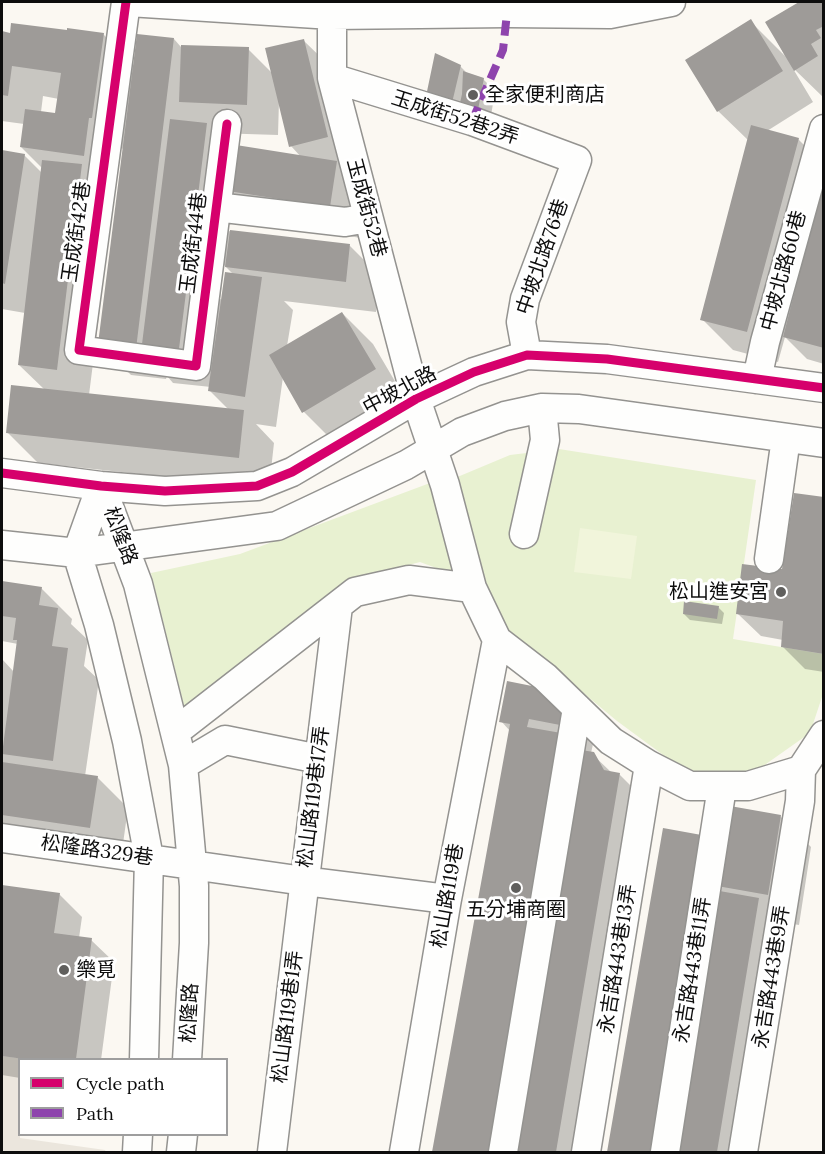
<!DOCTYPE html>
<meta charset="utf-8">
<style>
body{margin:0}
#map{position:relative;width:825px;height:1154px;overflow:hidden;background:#fbf8f2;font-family:Lora,serif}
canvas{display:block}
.frame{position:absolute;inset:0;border:3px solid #0d0d0d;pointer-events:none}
.legend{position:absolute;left:18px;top:1058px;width:210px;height:78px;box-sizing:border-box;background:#fff;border:2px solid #9e9e9e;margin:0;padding:8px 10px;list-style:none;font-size:18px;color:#0d0d0d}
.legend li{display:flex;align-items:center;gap:12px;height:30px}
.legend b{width:30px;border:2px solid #9e9e9e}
</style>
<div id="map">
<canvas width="825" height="1154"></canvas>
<div class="frame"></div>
<ul class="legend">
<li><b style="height:8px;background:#d6006c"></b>Cycle path</li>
<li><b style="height:8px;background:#8e44ad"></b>Path</li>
</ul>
</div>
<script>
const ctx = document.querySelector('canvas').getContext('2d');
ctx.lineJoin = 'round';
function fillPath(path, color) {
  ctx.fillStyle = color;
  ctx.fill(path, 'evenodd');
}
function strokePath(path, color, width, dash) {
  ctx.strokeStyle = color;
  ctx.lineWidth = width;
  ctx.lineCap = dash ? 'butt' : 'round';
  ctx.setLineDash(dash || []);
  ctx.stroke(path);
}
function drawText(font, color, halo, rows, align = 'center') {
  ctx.font = font + ' Lora,"Noto Sans TC",serif';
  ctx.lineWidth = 6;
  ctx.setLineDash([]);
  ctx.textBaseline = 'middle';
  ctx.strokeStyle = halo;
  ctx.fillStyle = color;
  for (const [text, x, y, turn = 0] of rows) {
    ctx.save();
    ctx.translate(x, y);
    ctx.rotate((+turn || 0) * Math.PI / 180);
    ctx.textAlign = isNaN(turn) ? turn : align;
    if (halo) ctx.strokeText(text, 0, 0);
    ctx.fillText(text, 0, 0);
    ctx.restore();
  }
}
fillPath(new Path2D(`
 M559,449l197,31 -23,159 90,15v40l-13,39 -61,43 -64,-5 -68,-50 -119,-99 -43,-144 55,-23z
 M430,483l33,95 -43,-16 -57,15 -179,129 -33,-133 89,-19z`), '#e8f1d1');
fillPath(new Path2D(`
 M580,528l57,8 -6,43 -57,-7z`), '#f1f5db');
fillPath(new Path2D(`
 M2,1056l23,3 -5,1v78l85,12 1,2h-104z`), '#ebe6dd');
fillPath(new Path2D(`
 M802,2h22v96l-32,-31 21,35 -46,29 31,8 26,26v199l-17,-5 -22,-22 -7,25 -45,-12 -31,-31 47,-178 -31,-30 32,-90 35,35 -18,-33z
 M2,33l101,1 31,32 40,-27 7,8 67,2 25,25 30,-34 32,31 26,167 -100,-16 -28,-28 -5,37 122,15 31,31 -5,35 -92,-11 9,9 -6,36 55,-33 31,31 33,56 -71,43 -31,-31 -21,-35 -7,50 -20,-3 18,19 -5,45 -231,-25 -31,-31 38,-42 -26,-25 6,-52 -23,-4v-157l22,3 18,18v-5l-21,-21 3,-23 -22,-3zM43,96l16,3 -2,16 -16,-3zM279,101l12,45 10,11 -65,-3 -21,-21 63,2zM120,148l4,1 -24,195 31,31 35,4 1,-3 6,7 38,4 -1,4 19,19 -140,-15zM224,265l10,10 -11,25 -3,-1z
 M460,66l9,9 14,4 12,12 -5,31 -51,-10z
 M824,499v173l-19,-3 -23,-23 1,-6 -22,-4 -23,-22 45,-43z
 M2,583l39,5 31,31 -1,5 17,16 -4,26 15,14 -14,96 12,1 31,31 -7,50 -119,-33v-166l12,13 4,-28 -16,-3z
 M718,607l6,6 -2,11 -32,-4 -6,-6z
 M508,682l86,58 -3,13 21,20 7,1 31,31 -58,347h-159l77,-421 -9,-10z
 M780,816l31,31 -12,78 -18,-3 -28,230h-145l56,-322 43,7z
 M2,887l57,7 23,23 -3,21 12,2 23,22 -13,98h-81v18l-18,-3z`), '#0003');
fillPath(new Path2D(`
 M799,2h25v24l-8,4 5,8 -10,6 7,12 -24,15 -29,-49z
 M751,19l32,52 -66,41 -32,-52z
 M11,23l56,7v-2l37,5 -12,85h-3l-5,38 -64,-9 5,-38 30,4 6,-40 -49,-7 -4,30 -6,-1v-64l8,2z
 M137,34l37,4 -38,311 -38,-5z
 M304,39l24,98 -39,10 -24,-99z
 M181,45l68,2 -2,58 -68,-3z
 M435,53l26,12 -9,38 -27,-2z
 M463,71l21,7 -6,32 -20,2 4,-18z
 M170,119l37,4 -29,234 -37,-5z
 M751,125l48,13 -52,194 -47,-12z
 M236,145l101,16 -7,46 -102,-16z
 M2,150l23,4 -20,130 -3,-1z
 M42,160l40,4 -25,206 -39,-5z
 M823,182h1v166l-41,-11z
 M230,230l120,14 -4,38 -121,-15z
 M225,272l37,5 -17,120 -37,-6z
 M342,312l34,57 -74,44 -33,-58z
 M11,385l233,25 -5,48 -233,-25z
 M794,493l30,4v157l-43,-7 2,-26 -47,-7 6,-50 40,5z
 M2,581l40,6 -3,18 19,3 -6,38 16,2 -15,113 -51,-7 15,-114h-4l3,-22 -14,-2z
 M684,601l35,5 -2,13 -34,-5z
 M507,681l30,6 26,21 -3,17 -31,-6 -2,8 40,7 -75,418h-60l78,-428 -11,-2z
 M581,750l13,2 10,18 16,3 -64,379h-42z
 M2,762l96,14 -8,52 -88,-13z
 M730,806l51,9 -13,80 -51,-9z
 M663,828l44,8 -55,316h-45z
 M2,885l58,8 -6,40 38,5 -16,121h-52l-22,-3z
 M714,890l45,8 -42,254h-46z`), '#9e9b98');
const minor = new Path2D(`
 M126,2l-47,348 117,16 31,-242
 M129,2l203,13 175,-2 103,1 61,-12
 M332,15v63l84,321 29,86 27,103
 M332,78l140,43 105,39 -52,139 -4,23 6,33
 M216,207l129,15 23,-4
 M757,379l8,-37 59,-213
 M2,473l99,13 64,5 92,-5 35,-14 124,-73 58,-27 53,-17 80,4 217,29
 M101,486l37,98 45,181 11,121v57l-7,117
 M101,486l-24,67 22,72 28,116 22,117 -5,202
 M524,534l21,-94 -3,-32
 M2,545l75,8 200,-27 129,-61 56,-33 43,-16 37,-8 37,1 245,34
 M769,559l17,-121
 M175,732l180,-140 54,-12 63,8 25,52 48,37 66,64 38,24 41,21h58l53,-16
 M183,765l42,-25 94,19
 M2,838l302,43 143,18
 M137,1152l1,-18
 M181,1152l2,-18
 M272,1152l66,-546
 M404,1152l43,-253 50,-259
 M503,1152l74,-444
 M586,1152l63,-387
 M665,1152l57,-365
 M743,1152l57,-351 1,-31 23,-35`);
strokePath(minor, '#949390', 31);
strokePath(minor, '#fefefd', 28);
strokePath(new Path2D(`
 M472,121l31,-71 4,-37`), '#8e44ad', 8, [15, 8]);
strokePath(new Path2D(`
 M126,2l-47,348 117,16 31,-242
 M2,473l99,13 64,5 92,-5 35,-14 124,-73 58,-27 53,-17 80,4 217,29`), '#d6006c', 9);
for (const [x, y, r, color] of [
 [473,95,6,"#605f5d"],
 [781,592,6,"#605f5d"],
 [516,888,6,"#605f5d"],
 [64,970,6,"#605f5d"]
]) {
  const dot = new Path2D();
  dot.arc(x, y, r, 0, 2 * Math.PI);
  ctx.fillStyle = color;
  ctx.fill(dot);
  strokePath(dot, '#fff', 2);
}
drawText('20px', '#0d0d0d', '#fff', [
 ["全家便利商店",485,95],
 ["松山進安宮",769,592,"right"],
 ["五分埔商圈",516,910,"center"],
 ["樂覓",76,970]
], 'left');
drawText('20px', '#0d0d0d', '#fff', [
 ["玉成街52巷2弄",455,118,18],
 ["玉成街52巷",366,208,75],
 ["玉成街42巷",77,232,-82],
 ["玉成街44巷",194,243,-83],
 ["中坡北路76巷",543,257,-71],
 ["中坡北路60巷",784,271,-75],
 ["中坡北路",400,391,-28],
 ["松隆路",120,536,69],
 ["松山路119巷17弄",314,797,-83],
 ["松隆路329巷",97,851,8],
 ["松山路119巷",448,896,-80],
 ["永吉路443巷13弄",618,959,-81],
 ["永吉路443巷11弄",693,970,-81],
 ["永吉路443巷9弄",772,977,-81],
 ["松隆路",190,1013,-87],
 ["松山路119巷1弄",288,1017,-83]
]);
</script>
